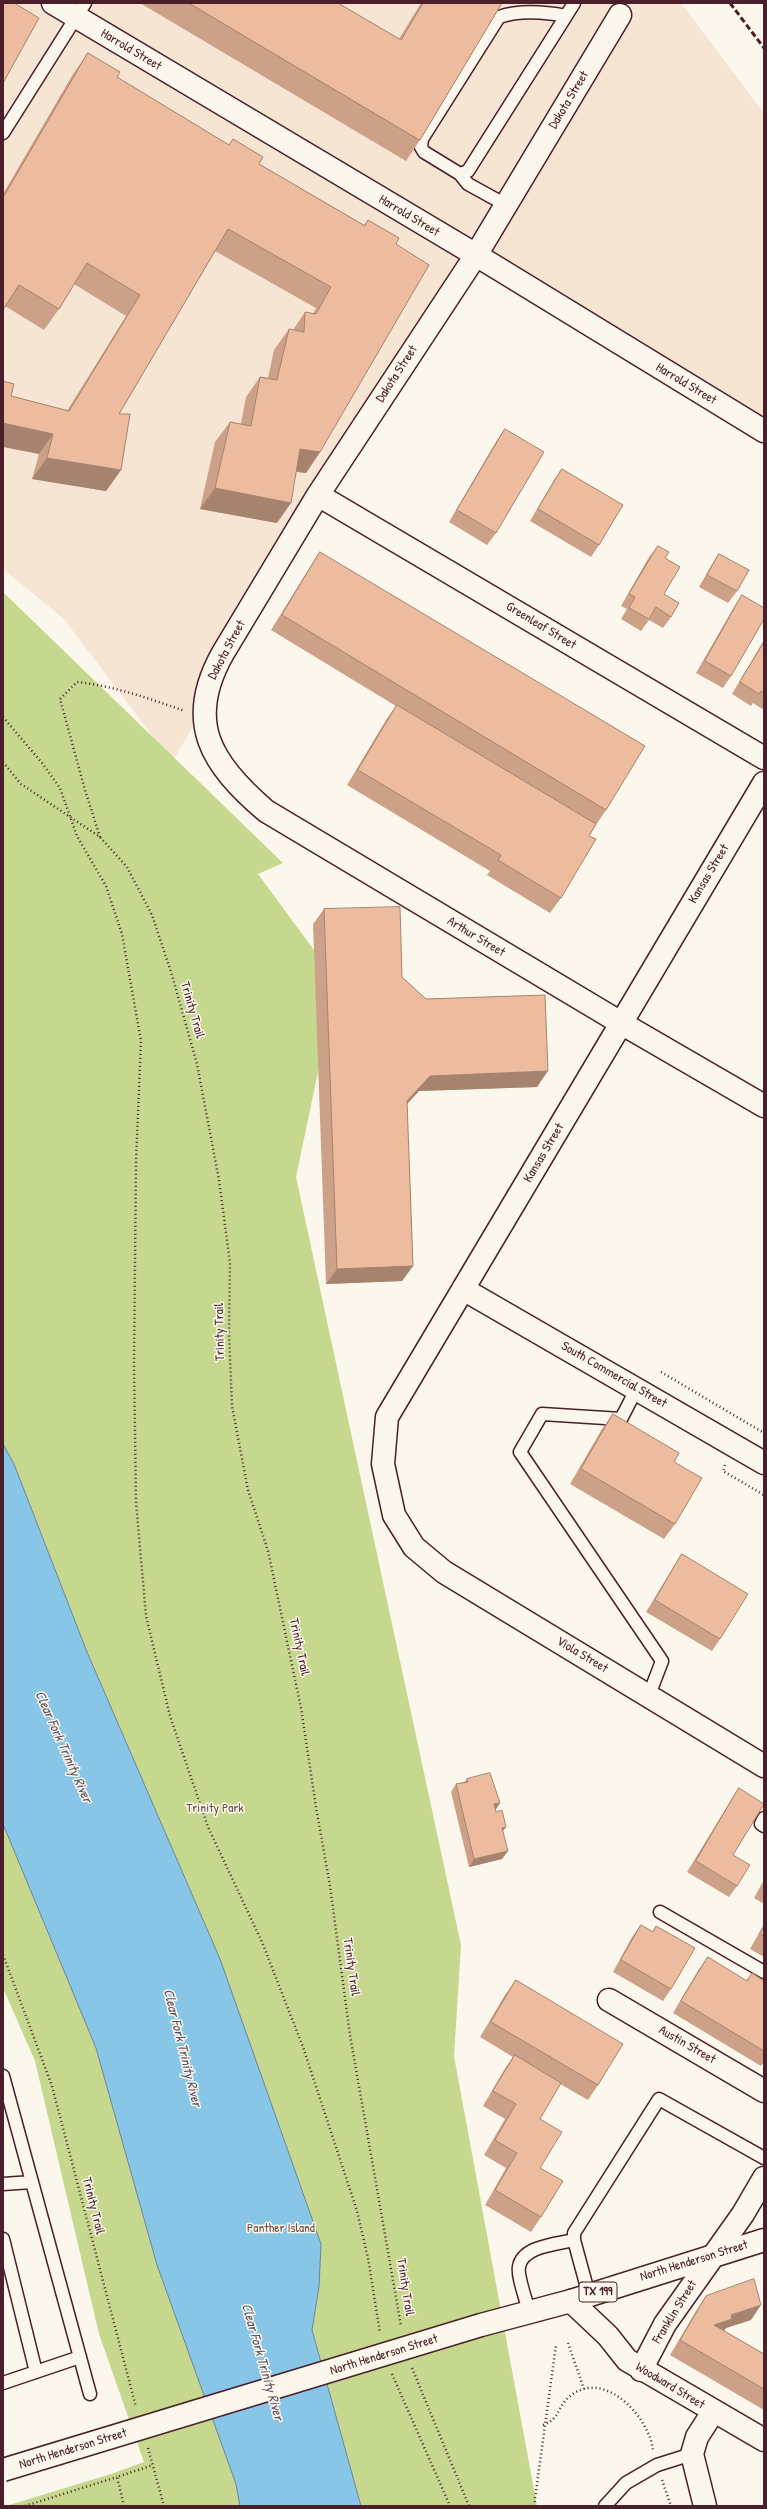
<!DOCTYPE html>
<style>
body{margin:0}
#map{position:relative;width:767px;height:2509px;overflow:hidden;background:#fbf7ec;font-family:"Patrick Hand",sans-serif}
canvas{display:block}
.frame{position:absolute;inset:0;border:4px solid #4a1f2b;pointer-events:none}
</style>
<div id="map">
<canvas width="767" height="2509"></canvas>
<div class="frame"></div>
</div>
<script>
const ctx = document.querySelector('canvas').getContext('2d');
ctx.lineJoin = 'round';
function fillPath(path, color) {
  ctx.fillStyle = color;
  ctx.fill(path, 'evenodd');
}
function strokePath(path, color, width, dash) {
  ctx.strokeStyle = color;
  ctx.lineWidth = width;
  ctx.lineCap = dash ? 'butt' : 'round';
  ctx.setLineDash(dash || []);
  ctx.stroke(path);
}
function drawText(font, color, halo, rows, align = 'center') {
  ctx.font = font + ' "Patrick Hand",sans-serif';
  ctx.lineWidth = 3;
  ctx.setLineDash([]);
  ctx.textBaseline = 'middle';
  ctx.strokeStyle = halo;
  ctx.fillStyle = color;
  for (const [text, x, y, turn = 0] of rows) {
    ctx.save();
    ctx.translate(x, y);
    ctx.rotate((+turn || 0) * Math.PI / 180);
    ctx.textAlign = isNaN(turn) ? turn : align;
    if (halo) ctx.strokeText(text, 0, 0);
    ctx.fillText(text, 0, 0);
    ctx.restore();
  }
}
fillPath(new Path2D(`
 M3,3h678l83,110v318l-289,-176 -303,507 -108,-143 -61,-50z`), '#f7e5d4');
fillPath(new Path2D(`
 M3,592l280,271 -25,11 56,76 5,117 -23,110 165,768 -7,111 83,450h-531l105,-32 33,-12 -45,-128 -64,-273 -32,-73z`), '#c6d88d');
const water = new Path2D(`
 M3,1444l11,20 73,188 133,307 101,285 -2,43 -7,43 49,176h-121l-4,-22 -79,-219 -61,-217 -93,-224z`);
fillPath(water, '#88c6e8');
strokePath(water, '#6f839c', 1);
const service = new Path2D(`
 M566,16c-21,-4 -46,-6 -67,1l-77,122 -1,8 3,5 36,22 8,-3 98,-155 8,-13
 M3,133l82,-130
 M460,174l8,10 38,21
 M637,1388l-16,31 -79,-5 -22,38 142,209 -13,34
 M764,1818l-3,6 3,2
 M660,1912l104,60
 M3,2076l87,318
 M3,2184l29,-2
 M3,2239l33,133
 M589,2295l-15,-55v-7l85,-134 105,59
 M529,2312c-2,-10 -12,-36 -10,-45 3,-21 38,-23 55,-27
 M3,2383l77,-26
 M605,2506l21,-23 31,-18 35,-11`);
const minor = new Path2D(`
 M53,3l423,252 288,176
 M620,15l-144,240 -158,240 -95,158c-39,69 -12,111 43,158l355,212 143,83
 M318,495l446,263
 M764,783l-377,634 -4,47 11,51 20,32 30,25 320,194
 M463,1289l301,174
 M609,2000l155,91
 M571,2301l37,35 19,24 137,80
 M641,2370l24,-46 78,-110 21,-36
 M705,2506l-13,-52 5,-17 16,-25`);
const primary = new Path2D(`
 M481,2325l90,-24 193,-61`);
strokePath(service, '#4a1f2b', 15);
strokePath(minor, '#4a1f2b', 25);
strokePath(primary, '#4a1f2b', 25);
strokePath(new Path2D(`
 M3,717l39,46 18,25 17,48 29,50 16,48 19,107 -5,121 -2,202 2,138 10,114 24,100 38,111 54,115 41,105 54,164 11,47 12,75
 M3,762l18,22 79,53 27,30 25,48 20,60 25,89 22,116 11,83 -1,69 3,74 16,84 20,61 33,157 15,99 14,79 20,149 51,291
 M100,837l-15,-47 -25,-91 17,-17c38,4 73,17 108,29
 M661,1372l103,61
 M725,1465l-2,6 41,24
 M3,1955l49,131 84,321
 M568,2343l16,46
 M412,2368l57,138
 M392,2374l58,132
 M543,2425c17,-6 14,-18 26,-28 30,-26 67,8 79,36 3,5 4,12 5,17
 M148,2448l16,58
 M662,2480l9,26
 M25,2506l92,-29
 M124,2506l-7,-29 36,-12
 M534,2506l22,-161`), '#4a1f2b', 2.5, [1, 3]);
strokePath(service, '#fbf7ec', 12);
strokePath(minor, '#fbf7ec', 22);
strokePath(primary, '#fbf7ec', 22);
strokePath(new Path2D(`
 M730,3l34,45`), '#4a1f2b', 3, [6, 3]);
const primaryBridge = new Path2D(`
 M3,2470l478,-145`);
strokePath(primaryBridge, '#4a1f2b', 25, []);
strokePath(primaryBridge, '#fbf7ec', 22);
fillPath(new Path2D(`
 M140,3h198l61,36 22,-36h81l-82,137 -14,21z
 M88,53l29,24 142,87 105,61 4,-5 28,24 -76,208 -14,21 -10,-1 -19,51 -77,-14 15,-67 15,-20 11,2 5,-27 14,-20 8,1 6,-28 15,-21 4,1 12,-18 8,2 3,-6 -101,-57 -96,163 2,56 -15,21 -74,-12 7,-25 -28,-58 56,15 59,-95 -52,-32 -15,25 -15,21 -39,-24 -2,4v-116l70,-120z
 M505,429l-9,104 -9,12 -38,-23 48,-82z
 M562,469l37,76 -8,12 -61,-36 24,-41z
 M658,546l7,12 -1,36 7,23 -8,11 -14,-8 -8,11 -20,-12 6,-10 -6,-3 28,-49z
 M320,552l286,258 -10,15 -7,11 -28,62 -11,15 -63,-38 3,-4 -143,-86 39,-65 10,-14 -125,-76 39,-63z
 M719,554l18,37 -9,12 -29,-16 12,-21z
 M742,595l-11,81 -8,12 -27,-15 38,-66z
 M764,640v70l-11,-7 -2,3 -19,-12z
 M324,909l78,68 24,22 111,88 -118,4 -12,13 6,162 -11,15 -76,3 -13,-360z
 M613,1414l62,110 -11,15 -94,-55 32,-55z
 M682,1554l38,85 -8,12 -66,-39 28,-46z
 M467,1779l28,31 8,21 -1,28 -33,8 -18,-75 5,-8 8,-2z
 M739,1788l-6,67 4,31 -8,11 -42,-25 44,-72z
 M764,1880v24l-10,-6z
 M764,1924v33l-14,-8z
 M641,1925l11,7 4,-6 15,63 -8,12 -50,-29 19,-35z
 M708,1957l38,24 6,-8 12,8v81l-3,4 -88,-53 26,-44z
 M516,1980l82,105 -10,15 -28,-16 -20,35 1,98 -10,15 -46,-27 21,-37 -22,-13 21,-36 -22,-13 21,-36 9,-13 -33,-20 25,-42z
 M706,2296l45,24 -25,8 -2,3 40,23v56l-94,-55 26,-44z`), '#cca187');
fillPath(new Path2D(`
 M3,423l50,11 -14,20 -36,-7z
 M300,449l20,3 -14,21 -20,-3z
 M47,458l74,12 -15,21 -74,-12z
 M215,488l76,15 -14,20 -77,-14z
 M548,1071l-11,16 -118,4 -23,25 11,-15 23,-25z
 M413,1266l-11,15 -76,3 11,-15z
 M500,1803l-5,8 -1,-7z
 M506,1827l-6,8 2,-7z
 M508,1851l-6,8 -33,8 5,-8z
 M761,2305l-10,15 -25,8 -5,6 -7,-9 17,-10z`), '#a6836e');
const building = new Path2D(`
 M3,3h11l25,15 -36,65z
 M189,3h149l63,37 22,-37h79l-82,137z
 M88,53l32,19 -3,5 112,68 4,-6 30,18 -4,7 106,62 3,-6 31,18 -3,6 33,21 -109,187 -20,-3 -9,54 -76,-15 15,-66 21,4 9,-49 17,3 12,-51 15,3 1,-20 11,2 15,-27 -103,-58 -109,185h11l-9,56 -74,-12 6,-24 -50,-11v-42l11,3 -3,12 58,15 71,-116 -53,-32 -28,46 -40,-24 -16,25v-112z
 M505,429l39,23 -48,81 -39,-23z
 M562,469l61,36 -24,40 -61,-36z
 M658,546l11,6 -4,6 15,9 -16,27 15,9 -8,14 -15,-10 -7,12 -20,-11 6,-11 -6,-3z
 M320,552l325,194 -39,64 -324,-195z
 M719,554l30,16 -12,21 -30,-16z
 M742,595l22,13v11l-33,57 -26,-15z
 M764,642v51l-3,-2 -2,3 -19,-12z
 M397,705l199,119 -7,12 7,3 -35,59 -63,-38 3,-5 -143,-85z
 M400,907l2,70 24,22 119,-4 3,76 -118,5 -23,25 6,165 -76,3 -13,-360z
 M613,1414l66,39 -5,9 28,16 -27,46 -94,-55z
 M682,1554l66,40 -28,45 -65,-39z
 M490,1773l10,30 -6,1 2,8 6,-2 4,17 -4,1 6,23 -34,8 -18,-75 12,-2 -1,-3z
 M739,1788l25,16 -31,51 17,10 -13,21 -41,-25z
 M641,1925l12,7 3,-6 39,22 -24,41 -50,-29z
 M764,1927v9l-4,-2z
 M708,1957l39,24 5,-8 12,8v70l-83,-50z
 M516,1980l107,64 -25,41 -107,-63z
 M515,2055l46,28 -21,36 22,13 -22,36 23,13 -22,36 -46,-27 22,-37 -22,-13 21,-36 -23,-13z
 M754,2279l7,26 -30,10 1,4 -18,6 50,29v35l-84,-49 26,-44z`);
fillPath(building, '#edbb9d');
strokePath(building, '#a6836e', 1);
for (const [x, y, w] of [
 [598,2292,38]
]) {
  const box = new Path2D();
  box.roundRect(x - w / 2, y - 10, w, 20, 3);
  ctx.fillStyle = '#fbf7ec';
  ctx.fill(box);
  strokePath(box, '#4a1f2b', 1);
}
drawText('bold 12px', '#4a1f2b', null, [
 ["TX 199",598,2292]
]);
drawText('13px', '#4a1f2b', '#fbf7ec', [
 ["Harrold Street",131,50,31],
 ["Dakota Street",569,100,-59],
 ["Harrold Street",409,216,31],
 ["Dakota Street",397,374,-57],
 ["Harrold Street",686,384,31],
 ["Greenleaf Street",541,626,31],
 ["Dakota Street",227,650,-62],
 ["Kansas Street",709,874,-59],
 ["Arthur Street",476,937,31],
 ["Trinity Trail",192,1010,74],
 ["Kansas Street",544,1153,-59],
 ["Trinity Trail",220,1332,-91],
 ["South Commercial Street",614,1375,30],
 ["Trinity Trail",299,1647,78],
 ["Viola Street",582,1655,31],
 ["Trinity Trail",351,1967,82],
 ["Austin Street",687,2045,30],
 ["Trinity Trail",93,2206,76],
 ["North Henderson Street",694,2261,-17],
 ["Trinity Trail",405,2287,81],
 ["Franklin Street",675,2312,-58],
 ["North Henderson Street",384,2355,-17],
 ["Woodward Street",670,2386,31],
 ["North Henderson Street",73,2449,-17]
]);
drawText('13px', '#694d44', '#fbf7ec', [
 ["Trinity Park",215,1809],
 ["Panther Island",281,2229]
]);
drawText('italic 14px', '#5d5164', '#fbf7ec', [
 ["Clear Fork Trinity River",63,1747,66],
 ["Clear Fork Trinity River",182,2048,76],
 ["Clear Fork Trinity River",262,2362,74]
]);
</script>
